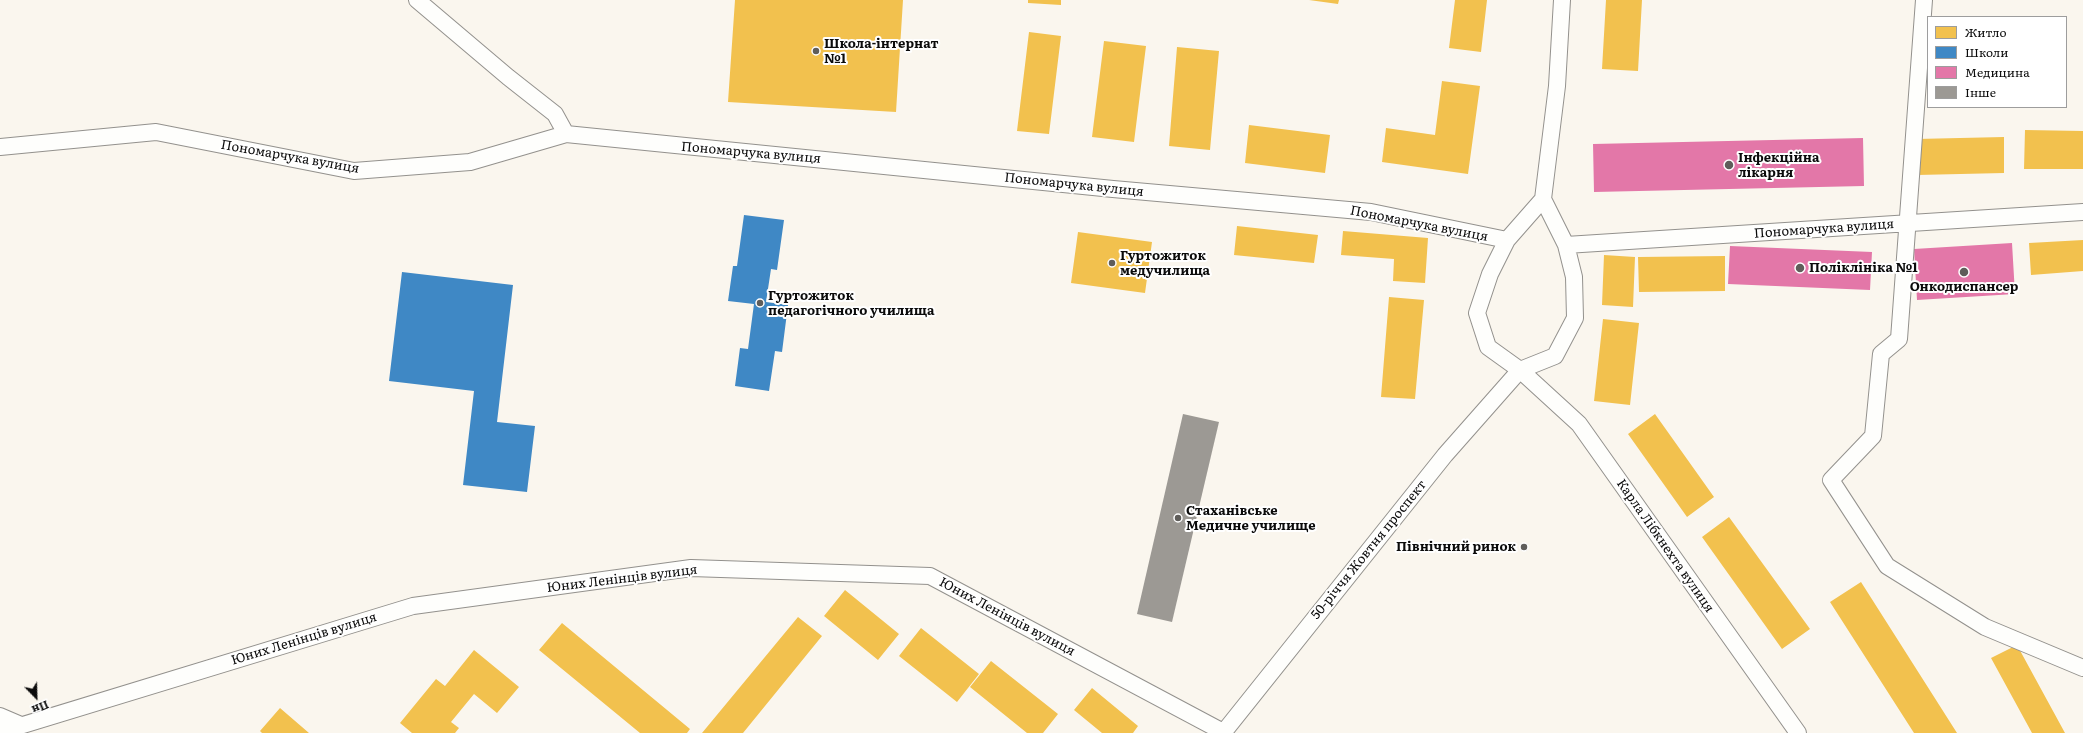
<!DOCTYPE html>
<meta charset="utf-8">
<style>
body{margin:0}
#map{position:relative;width:2083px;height:733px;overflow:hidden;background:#faf6ee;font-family:Literata,serif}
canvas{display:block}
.legend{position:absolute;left:1927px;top:16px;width:140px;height:92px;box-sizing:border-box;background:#fff;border:1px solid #9d9d9d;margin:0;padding:5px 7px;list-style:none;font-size:12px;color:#0b0b0b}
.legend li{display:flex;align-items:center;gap:8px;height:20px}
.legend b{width:20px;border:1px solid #9d9d9d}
.north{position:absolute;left:16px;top:677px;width:40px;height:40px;-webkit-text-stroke:3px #fff;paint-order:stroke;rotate:157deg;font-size:11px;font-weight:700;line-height:16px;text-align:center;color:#0b0b0b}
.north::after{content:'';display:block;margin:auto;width:14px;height:18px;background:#0b0b0b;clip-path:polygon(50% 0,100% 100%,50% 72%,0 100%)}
</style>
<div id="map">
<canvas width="2083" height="733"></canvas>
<ul class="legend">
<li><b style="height:11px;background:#f2c14e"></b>Житло</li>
<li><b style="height:11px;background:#3f88c5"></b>Школи</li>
<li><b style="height:11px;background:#e377a8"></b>Медицина</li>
<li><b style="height:11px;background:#9c9994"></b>Інше</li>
</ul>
<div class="north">Пн</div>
</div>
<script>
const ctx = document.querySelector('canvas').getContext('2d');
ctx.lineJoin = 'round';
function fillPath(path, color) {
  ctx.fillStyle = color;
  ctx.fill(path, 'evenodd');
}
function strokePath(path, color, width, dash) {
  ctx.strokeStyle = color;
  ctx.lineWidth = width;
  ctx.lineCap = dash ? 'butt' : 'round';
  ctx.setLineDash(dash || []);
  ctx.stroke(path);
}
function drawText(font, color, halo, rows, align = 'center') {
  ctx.font = font + ' Literata,serif';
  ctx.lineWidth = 4;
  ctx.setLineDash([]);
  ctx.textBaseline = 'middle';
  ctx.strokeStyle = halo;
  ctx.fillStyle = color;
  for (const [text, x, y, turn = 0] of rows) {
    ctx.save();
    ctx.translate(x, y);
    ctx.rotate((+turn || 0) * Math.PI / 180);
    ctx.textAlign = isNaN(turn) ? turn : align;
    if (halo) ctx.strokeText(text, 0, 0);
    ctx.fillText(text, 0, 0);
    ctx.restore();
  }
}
fillPath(new Path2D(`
 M735,0h168l-7,112 -168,-10z
 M1028,0h33v5l-33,-2z
 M1309,0h30l-1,4z
 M1455,0h32l-6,52 -32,-4z
 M1606,0h36l-4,71 -36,-2z
 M1029,32l32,4 -12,98 -32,-3z
 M1104,41l42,5 -12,96 -42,-5z
 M1177,47l42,4 -9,99 -41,-4z
 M1442,81l38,5 -12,88 -86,-12 4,-34 49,7z
 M1249,125l81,10 -5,38 -80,-10z
 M2025,130l58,1v38h-59z
 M2004,137v36l-87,2 -1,-36z
 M1237,226l81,9 -4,28 -80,-8z
 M1343,231l85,7 -3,45 -32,-2 1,-22 -53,-4z
 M1078,232l74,10 -7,51 -74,-10z
 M2083,240v31l-52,4 -2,-32z
 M1604,255l31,2 -2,50 -31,-2z
 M1725,256v35l-86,1 -1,-35z
 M1389,297l35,3 -9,99 -34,-2z
 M1603,319l36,4 -9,82 -36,-4z
 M1655,414l59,83 -27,20 -59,-83z
 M1729,517l81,112 -28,20 -80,-112z
 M1861,582l96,151h-43l-84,-131z
 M845,590l54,44 -21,26 -54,-44z
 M798,617l24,19 -79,97h-41z
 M562,623l128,106 -3,4h-47l-101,-83z
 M921,628l58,46 -22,28 -58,-46z
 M2017,645l48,88h-33l-41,-75z
 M474,650l45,37 -22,26 -23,-19 -23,28 8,6 -4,5h-43l-12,-10 36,-44 9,7z
 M991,661l67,53 -15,19h-16l-57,-46z
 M1092,688l46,38 -5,7h-31l-28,-23z
 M280,708l29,25h-47l-2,-2z`), '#f2c14e');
fillPath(new Path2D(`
 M744,215l40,5 -7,50 -6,-1 -5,33 22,3 -6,47 -7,-1 -6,40 -34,-5 5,-38 8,1 6,-45 -26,-3 5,-35h4z
 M402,272l111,13 -16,137 38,4 -8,66 -64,-7 11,-94 -85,-10z`), '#3f88c5');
fillPath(new Path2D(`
 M1863,138l1,48 -270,6 -1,-48z
 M2012,243l3,51 -98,6 -3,-51z
 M1730,246l142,6 -2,38 -142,-6z`), '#e377a8');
fillPath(new Path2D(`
 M1183,414l36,8 -47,200 -35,-8z`), '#9c9994');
const minor = new Path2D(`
 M417,0l91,77 47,37 11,20
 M1924,0l-25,339 -18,15 -8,82 -42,44 56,86 98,61 98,41
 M0,147l156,-15 198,39 116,-9 96,-28 547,55 258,23 136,28
 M1543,199l14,-113 5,-86
 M1566,245l517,-33
 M0,716l21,9
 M0,732l413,-126 278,-38 239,8 295,157
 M1223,733l222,-278 75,-85 35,-14 20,-38 -1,-41 -8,-32 -23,-46 -36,41 -17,34 -13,39 11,34 32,23 59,54 219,309`);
strokePath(minor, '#93918d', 18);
strokePath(minor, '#fefefc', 16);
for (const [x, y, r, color] of [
 [816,51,4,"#5f5d5a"],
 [1729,165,5,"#5f5d5a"],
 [1112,263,4,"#5f5d5a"],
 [1800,268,5,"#5f5d5a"],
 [1964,272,5,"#5f5d5a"],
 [760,303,4,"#5f5d5a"],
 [1178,518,4,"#5f5d5a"],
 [1524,547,4,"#5f5d5a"]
]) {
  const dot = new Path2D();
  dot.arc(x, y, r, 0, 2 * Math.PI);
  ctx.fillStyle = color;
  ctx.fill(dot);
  strokePath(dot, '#fff', 1.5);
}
drawText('bold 13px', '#0b0b0b', '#fff', [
 ["Школа-інтернат",824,44],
 ["№1",824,59],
 ["Інфекційна",1738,158],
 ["лікарня",1738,173],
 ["Гуртожиток",1120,256],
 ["медучилища",1120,271],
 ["Поліклініка №1",1809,268],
 ["Онкодиспансер",1964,287,"center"],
 ["Гуртожиток",768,296],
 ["педагогічного училища",768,311],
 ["Стаханівське",1186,511],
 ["Медичне училище",1186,526],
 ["Північний ринок",1516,547,"right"]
], 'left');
drawText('13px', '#0b0b0b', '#fff', [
 ["Пономарчука вулиця",751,153,5],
 ["Пономарчука вулиця",290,157,10],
 ["Пономарчука вулиця",1074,185,6],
 ["Пономарчука вулиця",1419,224,11],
 ["Пономарчука вулиця",1824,229,-4],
 ["Карла Лібкнехта вулиця",1665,546,55],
 ["50-річчя Жовтня проспект",1369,550,-51],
 ["Юних Ленінців вулиця",622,579,-7],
 ["Юних Ленінців вулиця",1007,617,28],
 ["Юних Ленінців вулиця",304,639,-17]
]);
</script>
